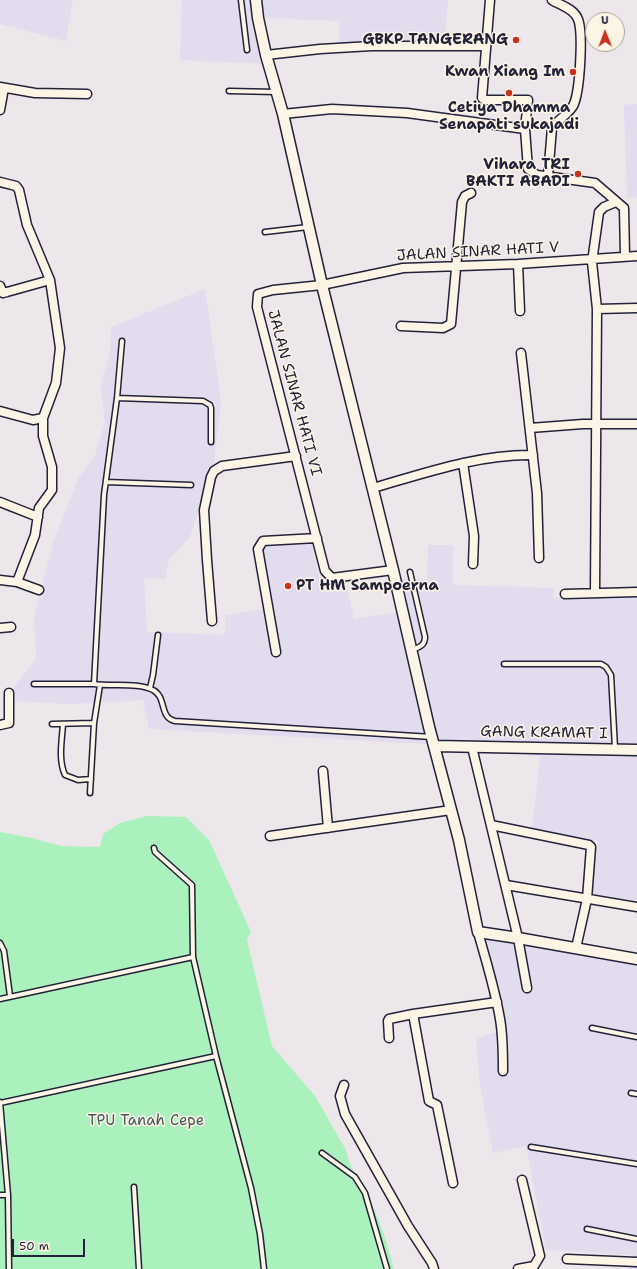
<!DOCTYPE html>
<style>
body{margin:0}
#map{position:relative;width:637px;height:1269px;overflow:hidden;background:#ede6ea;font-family:"Shantell Sans",sans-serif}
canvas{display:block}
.north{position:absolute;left:585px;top:12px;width:40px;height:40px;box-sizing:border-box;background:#fcf5e5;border:1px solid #a5a1a1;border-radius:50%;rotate:359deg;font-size:11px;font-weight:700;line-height:16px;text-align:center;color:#22223b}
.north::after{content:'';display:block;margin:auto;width:14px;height:18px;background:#c8321e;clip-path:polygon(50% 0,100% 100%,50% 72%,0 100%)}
.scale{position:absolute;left:12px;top:1239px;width:73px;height:18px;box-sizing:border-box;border:2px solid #22223b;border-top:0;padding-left:5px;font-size:12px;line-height:14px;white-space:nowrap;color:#22223b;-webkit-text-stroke:3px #fcf5e5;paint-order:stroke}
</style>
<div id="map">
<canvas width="637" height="1269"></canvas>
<div class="north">U</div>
<div class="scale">50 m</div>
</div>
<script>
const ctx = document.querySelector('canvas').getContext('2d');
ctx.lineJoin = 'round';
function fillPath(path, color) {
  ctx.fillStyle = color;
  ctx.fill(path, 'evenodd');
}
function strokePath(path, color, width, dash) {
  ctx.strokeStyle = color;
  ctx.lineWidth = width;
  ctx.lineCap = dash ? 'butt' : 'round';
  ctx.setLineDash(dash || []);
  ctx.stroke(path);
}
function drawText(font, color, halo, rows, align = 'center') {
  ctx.font = font + ' "Shantell Sans",sans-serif';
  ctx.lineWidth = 3;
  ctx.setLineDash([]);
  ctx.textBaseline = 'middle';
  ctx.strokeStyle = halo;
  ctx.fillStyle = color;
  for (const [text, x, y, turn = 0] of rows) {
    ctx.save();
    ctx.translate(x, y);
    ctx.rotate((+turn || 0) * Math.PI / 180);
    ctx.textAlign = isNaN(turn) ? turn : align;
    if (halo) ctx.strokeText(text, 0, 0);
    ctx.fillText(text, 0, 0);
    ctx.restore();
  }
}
fillPath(new Path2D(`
 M0,0h73l-7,41 -66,-17z
 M182,0h266l-4,48 -105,-1v-26l-74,-3 3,46 -88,-4z
 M637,104v93l-10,1 -3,-93z
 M205,289l16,112 -7,61 -24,75 -21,23 -4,19 -21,-1 3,54 78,3v-20l40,-6 -8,-62 54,-8 11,54 26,-3 6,29 50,-8 -8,-32h31l1,-34h25v40l101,3 -1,10 84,-4v308l-49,-9 10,-52 -66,-11 8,-74 -114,-12 -277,-15 -6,-29 -75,4 -52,-3 -3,-13 23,-29 -2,-42 19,-74 26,-66 16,-21 10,-33 -4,-38 9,-33 1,-25z
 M482,935l155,23v311h-8l4,-14 -87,-5 -20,-104 -33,7 -13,-68 -4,-47 24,-7z`), '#e2dcee');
fillPath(new Path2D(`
 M147,816l39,1 23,23 42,92 -4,8 25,106 43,50 31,54c3,19 16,34 24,51 11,21 18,45 24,68h-394v-437l32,6 29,8 39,1 3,-13 17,-11z`), '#abf1bd');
const service = new Path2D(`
 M241,0l6,50
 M229,91l47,1
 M265,232l43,-5
 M122,341l-5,57 -13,97 -10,189c17,3 44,-2 59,6 14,7 6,28 22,31l257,16
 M117,398l86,3 7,4 1,3v34
 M106,482l85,3
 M410,572l15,65c0,9 -6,10 -13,13
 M504,664h97l5,3 5,8 4,73
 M34,684h60
 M150,688l3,-13 5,-40
 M52,724l42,-1
 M63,724c-1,16 -5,36 2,51l13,5 13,-1
 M90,793l4,-70 6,-38
 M0,943l4,8 6,45
 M193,957l23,99 35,132 9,46 4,35
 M0,999l193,-42 -1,-72 -37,-33 -1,-4
 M592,1028l45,9
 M631,1093l6,1
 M0,1102l8,93 1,74
 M0,1103l216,-47
 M531,1147l106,17
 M322,1153l33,24 10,16 22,76
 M134,1187l5,82
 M0,1195h8
 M587,1229l50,10`);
const minor = new Path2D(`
 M490,0l-8,98 2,2h44l-3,29 3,40 9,6 58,8 29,25 1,48
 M266,55l54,-6 52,-3h113
 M0,87l35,6 52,1
 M0,110l4,-22
 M283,114l49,-5 75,4 118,16
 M548,176l4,-48c6,-8 16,-14 21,-22 7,-13 11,-77 4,-89 -5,-9 -17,-12 -25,-17
 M0,182l16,4 3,4 8,35 23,55 10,68 -4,35 -13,35 -10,2 -33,-9
 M518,264l2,47
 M0,286l3,7 4,-1 43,-12
 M597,309l40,-1
 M401,326l42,2 8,-4 11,-122 3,-6 6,-3
 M521,353l16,140 2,65
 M530,428l53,-4h54
 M463,463l11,73 -1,28
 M373,488c52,-15 106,-34 160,-33
 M0,502l38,15
 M393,570l-61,8 -7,-7 -68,-264 1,-13 15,-4 49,-5 81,-17 115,-4 119,-8
 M0,580l17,2 22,8
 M17,582l18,-47 4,-27 13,-18v-23l-9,-31v-18
 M595,592l2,-283 -5,-47 7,-50 5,-5 12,-5
 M565,594l72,-2
 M212,621l-5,-61 -3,-50 7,-33 3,-6 8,-5 74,-10
 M0,628l11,-1
 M276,652l-18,-103 5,-8 54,-3
 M0,725l9,-2v-30
 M472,747l46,191 9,50
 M323,771l5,57
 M491,825l98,20 2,2 -4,52 -11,49
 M270,836l181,-26
 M506,885l131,22
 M478,932c8,29 17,57 22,87 3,17 3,35 3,52
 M413,1014l16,87 8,4 16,78
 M389,1038l-1,-17 1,-2 24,-5 84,-12
 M344,1085l-4,11 5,18 63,112 24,37 2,6
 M567,1259l70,3
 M518,1269l16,-3 6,-10 -18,-76`);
const tertiary = new Path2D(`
 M256,0l2,18 8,37 17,59 39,171 71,285 36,157 30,113 19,92 40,6 119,21
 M435,746l202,4`);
strokePath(service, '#22223b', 7);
strokePath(minor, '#22223b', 11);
strokePath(tertiary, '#22223b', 13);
strokePath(service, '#fcf5e5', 4);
strokePath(minor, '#fcf5e5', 8);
strokePath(tertiary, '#fcf5e5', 10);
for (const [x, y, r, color] of [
 [516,40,4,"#c8321e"],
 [573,72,4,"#c8321e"],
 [509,93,4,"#c8321e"],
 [578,174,4,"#c8321e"],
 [288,586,4,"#c8321e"]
]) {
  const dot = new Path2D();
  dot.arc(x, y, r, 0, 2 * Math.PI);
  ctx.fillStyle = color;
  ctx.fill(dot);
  strokePath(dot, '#fcf5e5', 1.5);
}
drawText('bold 15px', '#22223b', '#fcf5e5', [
 ["GBKP TANGERANG",508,40],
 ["Kwan Xiang Im",565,72],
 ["Cetiya Dhamma",509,108,"center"],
 ["Senapati sukajadi",509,125,"center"],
 ["Vihara TRI",570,165],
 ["BAKTI ABADI",570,182],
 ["PT HM Sampoerna",296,586,"left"]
], 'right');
drawText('15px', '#22223b', '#fcf5e5', [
 ["JALAN SINAR HATI V",478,252,-3],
 ["JALAN SINAR HATI VI",294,393,75],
 ["GANG KRAMAT I",544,733,1]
]);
drawText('15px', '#44565c', '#fcf5e5', [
 ["TPU Tanah Cepe",146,1121]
]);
</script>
